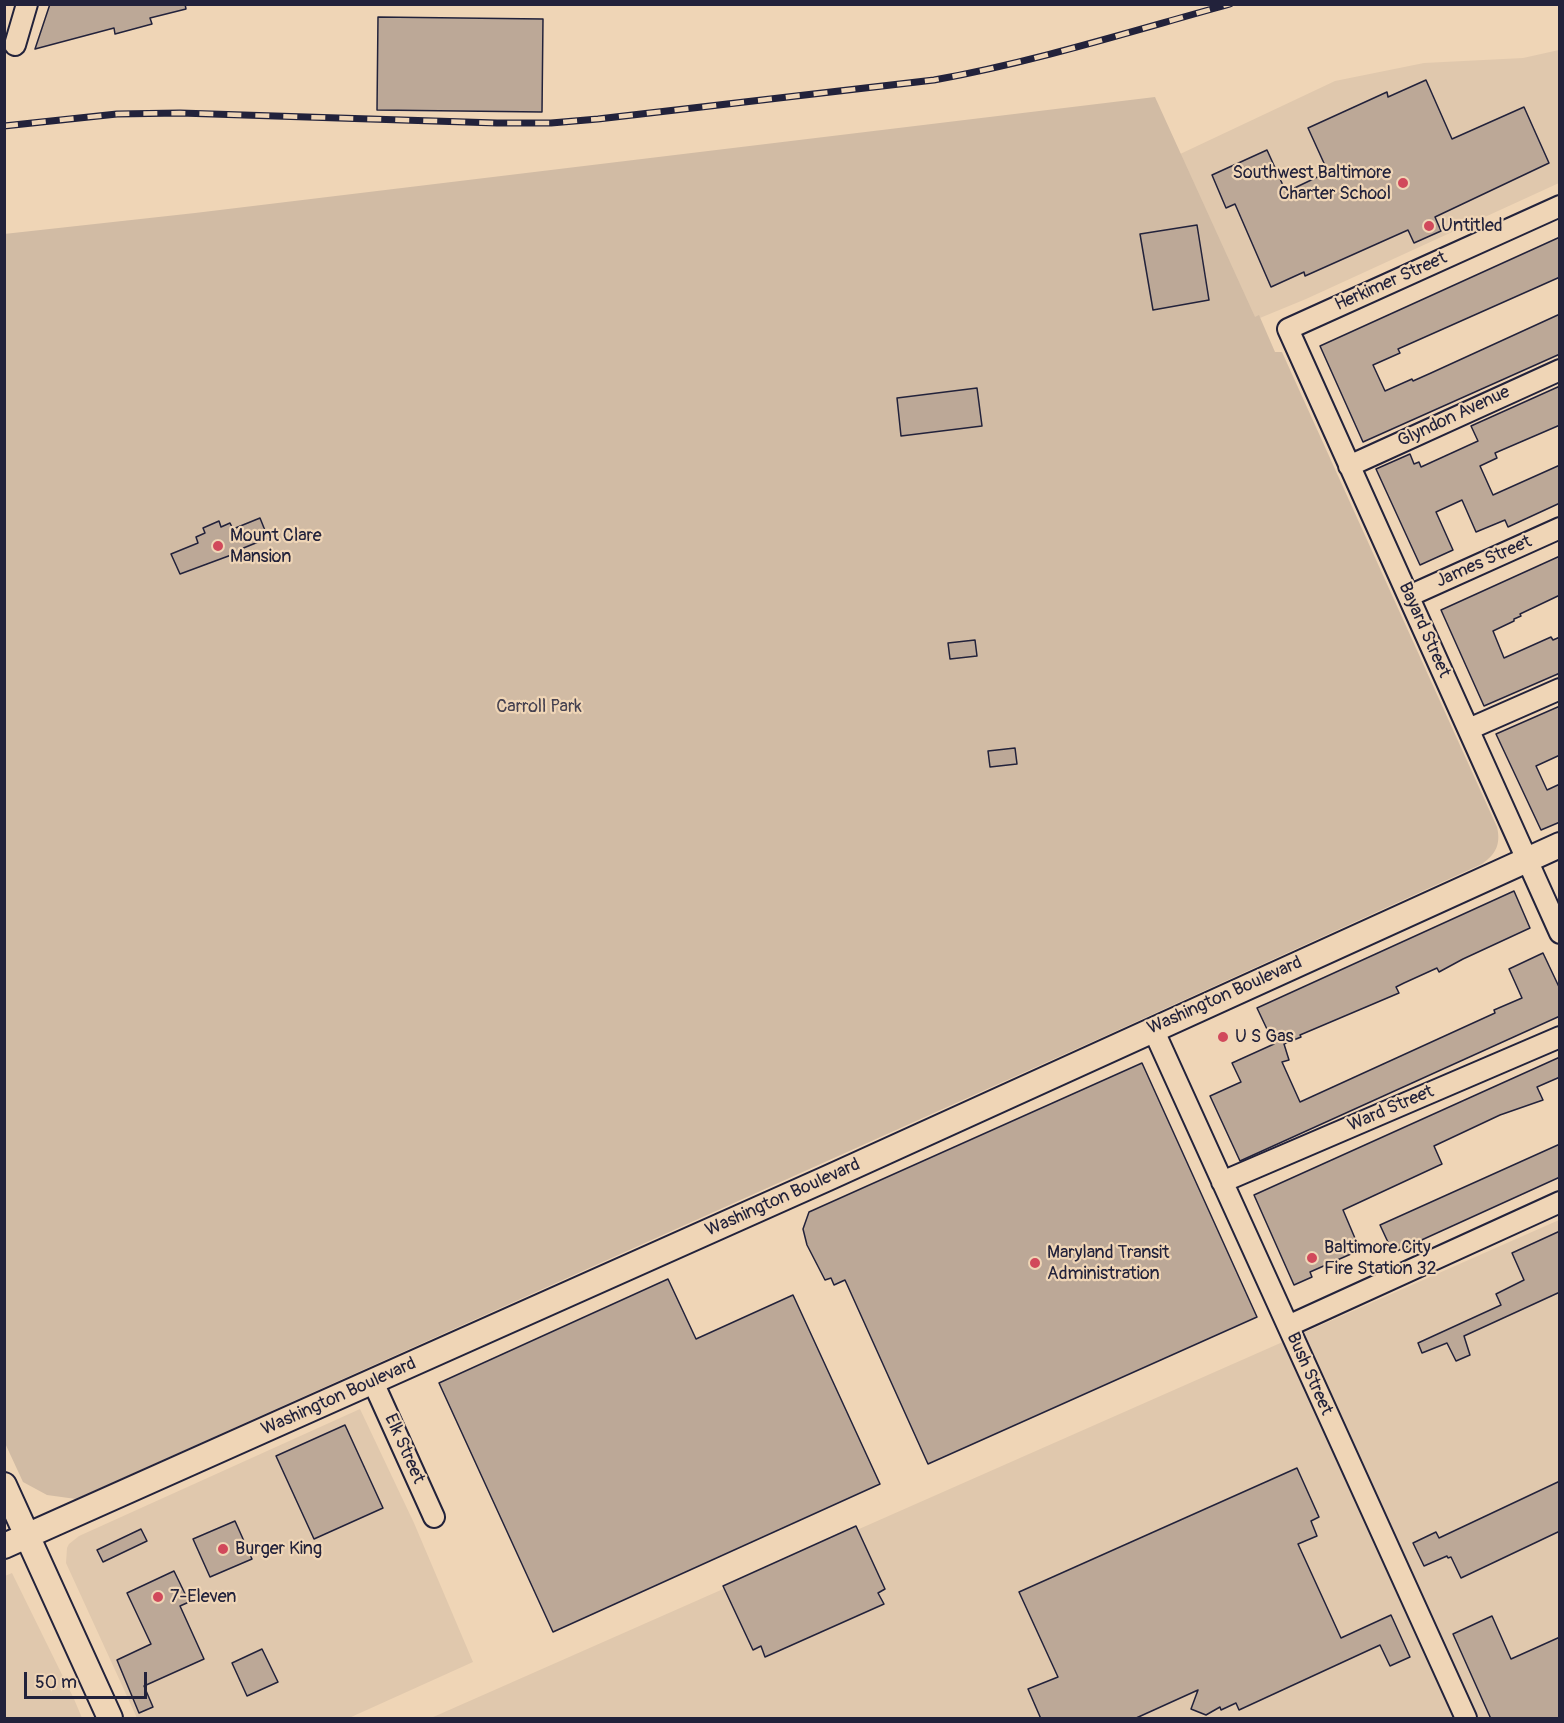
<!DOCTYPE html>
<style>
body{margin:0}
#map{position:relative;width:1564px;height:1723px;overflow:hidden;background:#efd5b6;font-family:Pangolin,sans-serif}
canvas{display:block}
.frame{position:absolute;inset:0;border:6px solid #22223b;pointer-events:none}
.scale{position:absolute;left:24px;top:1672px;width:123px;height:27px;box-sizing:border-box;border:3px solid #22223b;border-top:0;padding-left:8px;font-size:18px;line-height:21px;white-space:nowrap;color:#22223b;-webkit-text-stroke:4px #efd5b6;paint-order:stroke}
</style>
<div id="map">
<canvas width="1564" height="1723"></canvas>
<div class="frame"></div>
<div class="scale">50 m</div>
</div>
<script>
const ctx = document.querySelector('canvas').getContext('2d');
ctx.lineJoin = 'round';
function fillPath(path, color) {
  ctx.fillStyle = color;
  ctx.fill(path, 'evenodd');
}
function strokePath(path, color, width, dash) {
  ctx.strokeStyle = color;
  ctx.lineWidth = width;
  ctx.lineCap = dash ? 'butt' : 'round';
  ctx.setLineDash(dash || []);
  ctx.stroke(path);
}
function drawText(font, color, halo, rows, align = 'center') {
  ctx.font = font + ' Pangolin,sans-serif';
  ctx.lineWidth = 4.5;
  ctx.setLineDash([]);
  ctx.textBaseline = 'middle';
  ctx.strokeStyle = halo;
  ctx.fillStyle = color;
  for (const [text, x, y, turn = 0] of rows) {
    ctx.save();
    ctx.translate(x, y);
    ctx.rotate((+turn || 0) * Math.PI / 180);
    ctx.textAlign = isNaN(turn) ? turn : align;
    if (halo) ctx.strokeText(text, 0, 0);
    ctx.fillText(text, 0, 0);
    ctx.restore();
  }
}
fillPath(new Path2D(`
 M1559,50v133l-253,116 -51,21 -77,-165 157,-74 89,-18 99,-5z
 M1559,1220v498h-1128z
 M360,1409l54,114 59,139 -124,56h-212l-71,-155 1,-15 2,-4 10,-8z
 M12,1573l62,126 8,19h-77v-142z`), '#e0c8ad');
fillPath(new Path2D(`
 M1155,97l100,220 4,-2 16,37h7l215,475c4,17 -1,27 -15,37l-377,172 -1029,463 -29,-4 -24,-13 -19,-41v-1207l191,-21z`), '#d1bba4');
const building = new Path2D(`
 M50,4h135l1,5 -36,9 2,6 -37,10 -1,-6 -79,21z
 M378,17l165,2 -1,93 -165,-2z
 M1426,80l26,59 72,-32 25,56 -114,54 6,14 -27,12 -6,-13 -103,46 -1,-4 -33,15 -36,-83 -9,4 -14,-33 55,-25 19,42 42,-20 -20,-44 79,-36 1,5z
 M1197,225l12,75 -56,10 -13,-76z
 M1560,237v40l-162,72 2,4 -27,12 12,26 27,-12 1,2 18,-8 129,-59v40l-197,88 -43,-96z
 M1560,386v39l-65,28 2,5 -17,8 13,29 67,-30v38l-52,24 -3,-7 -29,12 -14,-32 -26,12 17,38 -33,15 -44,-96 34,-15 4,10 5,-2 2,5 57,-26 -7,-15z
 M977,388l5,38 -81,10 -4,-38z
 M260,518l8,20 -27,11 1,2 -62,23 -9,-20 27,-11 -2,-6 9,-4 -2,-5 16,-7 2,6 9,-4 3,6z
 M1560,556v39l-40,19 1,2 -7,3v2l-21,10 11,27 47,-21 2,3 7,-3v36l-76,33 -43,-96z
 M975,640l2,16 -27,3 -2,-16z
 M1560,706v49l-24,11 11,24 13,-6v38l-19,8 -45,-96z
 M1015,748l2,16 -27,3 -2,-16z
 M1514,891l16,37 -67,31 -24,13 -2,-4 -33,15 -8,4 3,6 -99,42 1,2 -17,7 5,16 -7,2 18,40 195,-89 -1,-3 28,-12 -13,-29 34,-16 17,36v27l-320,145 -30,-65 31,-14 -9,-19 42,-19 -17,-36z
 M1560,1057v20l-23,10 6,13 -43,15 -66,31 8,18 -99,46 17,40 -50,22 2,5 -18,8 -40,-90z
 M1142,1063l115,254 -329,147 -83,-184 -11,5 -3,-7 -6,2 -18,-35 -4,-16 6,-17z
 M1560,1144v33l-167,76 -13,-28z
 M1560,1231v61l-96,44 6,19 -14,6 -9,-18 -25,10 -4,-10 83,-38 -5,-11 28,-14 -12,-27z
 M668,1279l28,60 97,-44 87,189 -327,148 -114,-249z
 M345,1425l38,83 -69,31 -38,-83z
 M1297,1468l22,49 -8,4 6,15 -19,8 43,94 50,-23 19,42 -20,9 -10,-21 -141,65 -3,-7 -15,7 -1,-3 -14,8 -15,-6 7,-19 -64,29h-93l-13,-30 30,-12 -39,-85z
 M1560,1481v50l-99,47 -10,-21 -3,1 -1,-2 -23,10 -11,-23 23,-11 3,6z
 M235,1521l17,38 -42,18 -17,-38z
 M856,1526l29,63 -7,4 6,11 -119,53 -4,-11 -8,4 -30,-64z
 M141,1529l6,12 -44,21 -6,-12z
 M174,1571l15,31 -9,4 24,53 -60,27 9,21 -14,6 -22,-53 34,-16 -24,-51z
 M1492,1616l19,43 49,-22v82h-69l-38,-85z
 M262,1649l16,33 -31,14 -15,-33z`);
fillPath(building, '#bca897');
strokePath(building, '#22223b', 1.5);
const minor = new Path2D(`
 M15,45l12,-41
 M1560,206l-272,123 272,604
 M1349,466l211,-96
 M1409,596l151,-68
 M1469,729l91,-40
 M1153,1029l313,689
 M1222,1182l338,-145
 M1288,1326l272,-124
 M373,1382l61,135`);
const major = new Path2D(`
 M4,1485l106,233
 M4,1546l824,-368 732,-333`);
strokePath(minor, '#22223b', 24);
strokePath(major, '#22223b', 28);
strokePath(minor, '#efd5b6', 20);
strokePath(major, '#efd5b6', 24);
const rail = new Path2D(`
 M4,126l113,-12 63,-1 317,10h54l47,-4 336,-39c100,-18 198,-49 296,-76`);
strokePath(rail, '#22223b', 7);
strokePath(rail, '#efd5b6', 4.5, [14]);
for (const [x, y, r, color] of [
 [1403,183,6,"#d1495b"],
 [1429,226,6,"#d1495b"],
 [218,546,6,"#d1495b"],
 [1223,1037,6,"#d1495b"],
 [1312,1258,6,"#d1495b"],
 [1035,1263,6,"#d1495b"],
 [223,1549,6,"#d1495b"],
 [158,1597,6,"#d1495b"]
]) {
  const dot = new Path2D();
  dot.arc(x, y, r, 0, 2 * Math.PI);
  ctx.fillStyle = color;
  ctx.fill(dot);
  strokePath(dot, '#efd5b6', 2);
}
drawText('18px', '#22223b', '#efd5b6', [
 ["Southwest Baltimore",1391,173,"right"],
 ["Charter School",1391,194,"right"],
 ["Untitled",1441,226],
 ["Mount Clare",230,536],
 ["Mansion",230,557],
 ["U S Gas",1235,1037],
 ["Baltimore City",1324,1248],
 ["Fire Station 32",1324,1269],
 ["Maryland Transit",1047,1253],
 ["Administration",1047,1274],
 ["Burger King",235,1549],
 ["7-Eleven",170,1597]
], 'left');
drawText('18px', '#22223b', '#efd5b6', [
 ["Herkimer Street",1391,282,-24],
 ["Glyndon Avenue",1454,417,-25],
 ["James Street",1484,562,-24],
 ["Bayard Street",1424,630,66],
 ["Washington Boulevard",1225,996,-24],
 ["Ward Street",1391,1109,-23],
 ["Washington Boulevard",783,1198,-24],
 ["Bush Street",1309,1374,66],
 ["Washington Boulevard",339,1397,-24],
 ["Elk Street",404,1449,66]
]);
drawText('18px', '#454150', '#efd5b6', [
 ["Carroll Park",539,707]
]);
</script>
